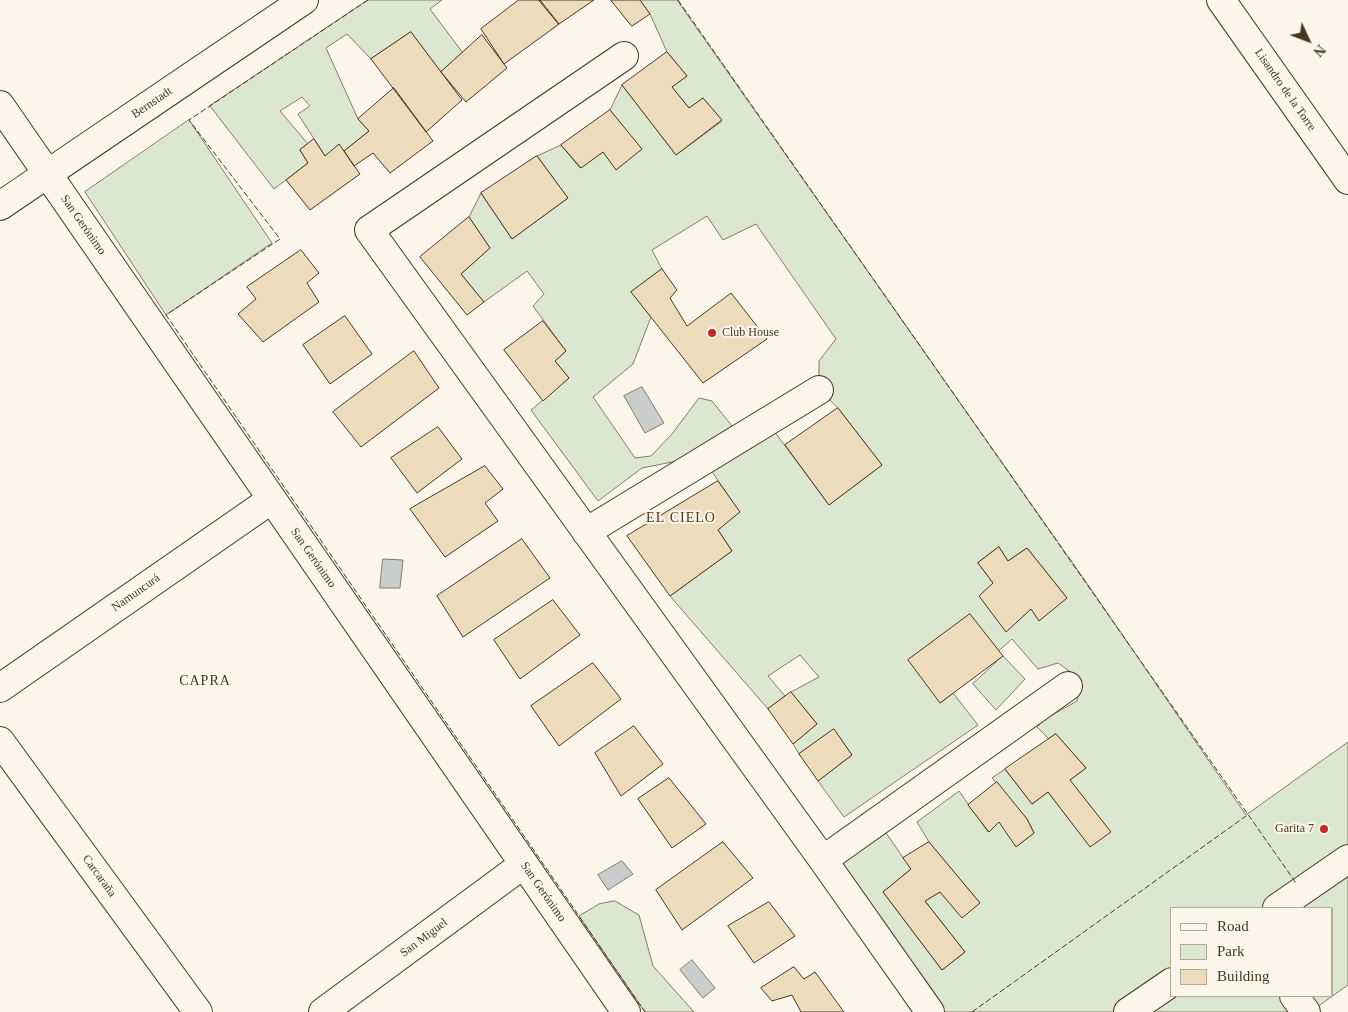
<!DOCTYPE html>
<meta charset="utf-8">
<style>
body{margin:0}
#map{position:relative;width:1348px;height:1012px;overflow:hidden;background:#fbf6e9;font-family:Georgia,serif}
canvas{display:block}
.legend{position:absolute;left:1170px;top:907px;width:162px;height:90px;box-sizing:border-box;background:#fbf6e9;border:1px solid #b4a999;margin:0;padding:6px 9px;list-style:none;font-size:15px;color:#4a3520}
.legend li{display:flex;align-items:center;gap:10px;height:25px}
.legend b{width:25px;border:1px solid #b4a999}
.north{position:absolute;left:1283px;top:15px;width:50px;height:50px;-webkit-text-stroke:4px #fbf6e9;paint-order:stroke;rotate:133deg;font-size:14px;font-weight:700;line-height:20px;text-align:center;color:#4a3520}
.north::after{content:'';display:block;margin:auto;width:18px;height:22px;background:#4a3520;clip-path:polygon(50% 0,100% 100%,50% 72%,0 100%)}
</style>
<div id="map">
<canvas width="1348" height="1012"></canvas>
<ul class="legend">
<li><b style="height:6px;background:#fbf6e9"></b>Road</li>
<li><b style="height:14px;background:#dce7d0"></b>Park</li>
<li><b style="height:14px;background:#ecdcbc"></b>Building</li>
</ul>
<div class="north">N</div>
</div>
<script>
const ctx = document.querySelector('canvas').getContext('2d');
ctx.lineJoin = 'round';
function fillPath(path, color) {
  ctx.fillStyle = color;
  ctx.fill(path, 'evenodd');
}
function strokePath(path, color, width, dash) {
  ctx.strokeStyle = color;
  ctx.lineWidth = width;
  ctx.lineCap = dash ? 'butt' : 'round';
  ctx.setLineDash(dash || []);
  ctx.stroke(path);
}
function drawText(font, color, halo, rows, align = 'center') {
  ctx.font = font + ' Georgia,serif';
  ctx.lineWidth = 4;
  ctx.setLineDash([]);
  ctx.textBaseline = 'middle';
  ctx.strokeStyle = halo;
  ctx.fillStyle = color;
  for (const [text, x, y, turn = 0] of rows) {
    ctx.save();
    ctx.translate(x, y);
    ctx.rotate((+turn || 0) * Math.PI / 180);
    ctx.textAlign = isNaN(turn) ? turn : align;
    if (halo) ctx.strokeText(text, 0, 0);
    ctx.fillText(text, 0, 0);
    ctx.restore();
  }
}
const green = new Path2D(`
 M368,0h74l-12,9 33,44 -22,19 -30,-40 -40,27 -24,-25 -21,14 32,71 11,12 -25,20 -19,5 -27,-42 12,-8 -8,-9 -22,14 28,33 -8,6 8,13 -34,26 -64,-83z
 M640,0h37l409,582 160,233 102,-73v243l-38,27h-367l-103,-152 44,-30 27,39 -28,23 59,78 23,-18 -40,-51 15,-9 40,11 -51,-61 -12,-20 42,-31 29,41 11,-10 18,24 17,-13 -7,-14 -35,-41 13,-9 27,35 16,-12 42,54 -20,-66 16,-12 -30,-34 -7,5 -12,-12 8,-8 32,-18 3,-22 -22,-16 -20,6 -26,-30 -72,64 13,-10 25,32 -134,92 -26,-36 34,-26 -18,-25 -35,24 -6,-10 24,-20 -26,-32 28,-15 -19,-22 -32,21 17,20 -17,13 -98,-113 62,-45 -14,-21 21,-18 -28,-42 63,-39 55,74 53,-40 -44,-57 -19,-18v-29l17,-22 -80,-115 -33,16 -16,-24 -55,34 10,19 -30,23 19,25 -18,47 -40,33 42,61 16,-2 21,-22 27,-36 13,3 20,25 -50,34 -40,8 -44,33 -67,-91 38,-32 -14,-17 11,-10 -33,-45 11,-12 -17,-23 -43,31 -23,-28 29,-26 -21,-31 12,-24 31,46 56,-41 -31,-42 24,-11 19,23 23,-16 13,17 25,-20 -31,-39 12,-25 54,70 46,-34 -19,-23 -14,10 -17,-21 15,-11 -20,-24 -17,-38zM999,547l9,14 19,-13 40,50 -36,11 -25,22 -13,-48 -15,-20zM1172,908h160v88h-160z
 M189,120l83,123 -106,72 -81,-123z
 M1003,656l22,23 -29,31 -23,-26z
 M615,901l24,14 14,51 41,46h-49l-66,-96 20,-12z`);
fillPath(green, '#dce7d0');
strokePath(green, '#887966', 1);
const water = new Path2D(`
 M642,387l22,36 -19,10 -21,-37z
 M383,559l20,1 -3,28h-20z
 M622,861l11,13 -25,16 -10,-15z
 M692,960l23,28 -12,10 -23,-28z`);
fillPath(water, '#c9cecd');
strokePath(water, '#887966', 1);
const building = new Path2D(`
 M519,0h21l19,24 -55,40 -23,-35z
 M539,0h55l-35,24z
 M611,0h29l10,14 -18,12z
 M411,32l51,68 -36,32 -55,-73z
 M482,35l25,33 -41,34 -25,-30z
 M667,52l20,24 -15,11 17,21 14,-10 19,22 -46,35 -54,-70z
 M394,88l39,53 -43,32 -17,-20 -19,13 -10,-15 25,-20 -11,-12z
 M610,110l32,39 -26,21 -13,-18 -22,16 -20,-23z
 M314,139l11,17 14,-12 21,30 -50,36 -24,-30 22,-17 -8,-13z
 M537,156l31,42 -56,41 -31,-46z
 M469,217l21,31 -29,26 23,28 -17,13 -47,-58z
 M301,250l18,23 -12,10 12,19 -56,40 -25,-28 18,-15 -9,-12z
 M662,269l15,21 -7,8 17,28 44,-33 36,46 -64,44 -72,-91z
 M345,316l27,38 -42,30 -27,-39z
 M543,321l23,30 -11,10 14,17 -26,23 -39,-51z
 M414,351l25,37 -78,59 -28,-35z
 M838,408l44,57 -53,40 -44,-60z
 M438,427l24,32 -45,34 -26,-35z
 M485,466l18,23 -18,14 13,18 -53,36 -35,-48z
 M718,481l22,31 -22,18 14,21 -62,45 -43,-60z
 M522,539l28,39 -87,59 -26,-41z
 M999,547l9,14 19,-13 40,50 -28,23 -8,-12 -25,23 -27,-36 14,-13 -15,-20z
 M553,600l27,35 -60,44 -26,-39z
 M970,614l33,42 -63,47 -32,-43z
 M593,663l28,36 -62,47 -28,-40z
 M791,692l26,32 -24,20 -25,-35z
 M634,726l29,38 -42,32 -26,-43z
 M834,729l18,26 -34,26 -19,-27z
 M1056,734l30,34 -16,12 41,52 -21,15 -42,-55 -16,12 -27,-35z
 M669,778l37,46 -34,24 -34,-49z
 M997,782l30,37 7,14 -18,14 -17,-25 -10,10 -21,-27z
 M723,842l30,36 -71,52 -26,-40z
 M929,842l51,61 -18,15 -22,-26 -15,9 40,51 -23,18 -59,-78 28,-23 -8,-11z
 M769,902l26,34 -41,27 -26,-37z
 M794,967l10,12 11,-7 29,40h-43l-9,-17 -20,6 -11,-13z`);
fillPath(building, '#ecdcbc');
strokePath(building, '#4a3520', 1);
const minor = new Path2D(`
 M1221,0l127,180
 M624,56l-255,174 454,630 107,152
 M0,105l626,907
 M0,206l304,-206
 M586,532l233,-142
 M0,688l272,-189
 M0,741l198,271
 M823,860l245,-174
 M1294,996l12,16
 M323,1012l201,-148`);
const major = new Path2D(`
 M1277,908l71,-49
 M1128,1012l44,-30`);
strokePath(minor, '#4a3520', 30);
strokePath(major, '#4a3520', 30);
strokePath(minor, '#fbf6e9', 28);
strokePath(major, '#fbf6e9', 28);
strokePath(new Path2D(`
 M368,0l-179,120 91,119 -114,76 479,697
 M678,0l618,883
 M972,1012l274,-196`), '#4a3520', 1, [6, 2.5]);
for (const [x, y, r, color] of [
 [712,333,5,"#c62828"],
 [1324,829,5,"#c62828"]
]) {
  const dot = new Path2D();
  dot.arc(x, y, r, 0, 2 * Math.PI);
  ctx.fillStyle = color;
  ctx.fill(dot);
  strokePath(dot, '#fbf6e9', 2);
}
drawText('12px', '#4a3520', '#fbf6e9', [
 ["Lisandro de la Torre",1285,90,55],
 ["Bernstadt",152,103,-34],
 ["San Gerónimo",83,225,55],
 ["San Gerónimo",313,558,55],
 ["Namuncurá",136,593,-35],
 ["Carcaraña",99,876,54],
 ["San Gerónimo",543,892,55],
 ["San Miguel",424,938,-37]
]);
drawText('12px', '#4a3520', '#fbf6e9', [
 ["Club House",722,333],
 ["Garita 7",1314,829,"right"]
], 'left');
ctx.letterSpacing = '1px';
drawText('14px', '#4a3520', '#fbf6e9', [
 ["EL CIELO",681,518],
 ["CAPRA",205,681]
]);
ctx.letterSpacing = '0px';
</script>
